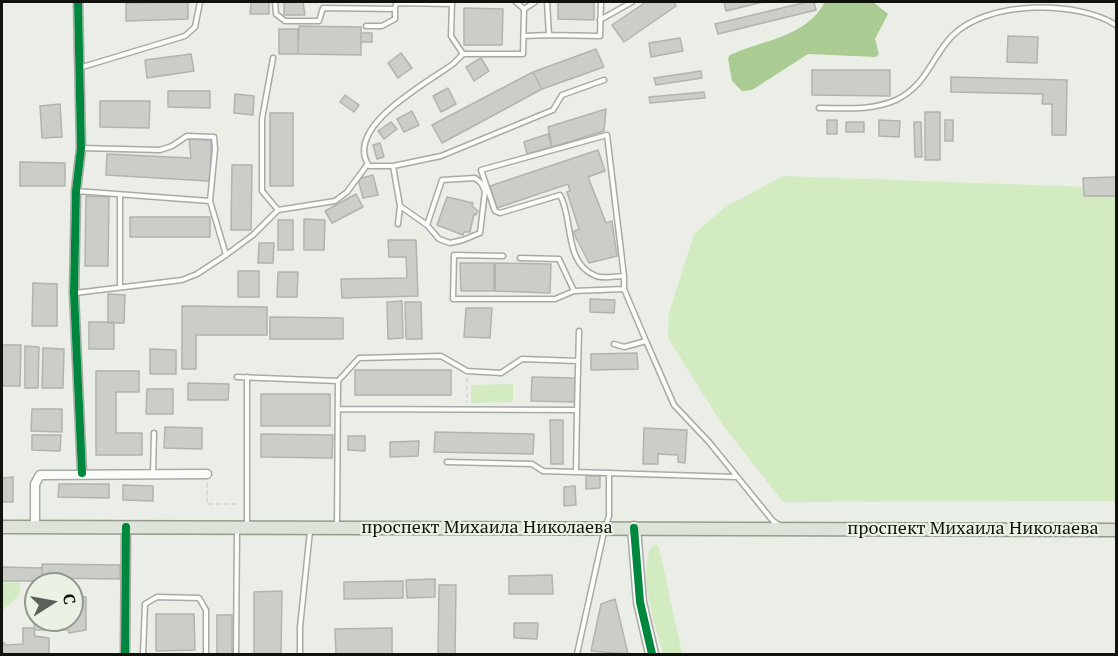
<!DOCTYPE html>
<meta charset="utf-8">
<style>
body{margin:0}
#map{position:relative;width:1118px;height:656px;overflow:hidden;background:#eaeee6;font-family:"PT Serif",serif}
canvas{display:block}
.frame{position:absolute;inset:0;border:3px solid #0f120d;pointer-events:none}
.north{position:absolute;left:24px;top:572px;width:60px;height:60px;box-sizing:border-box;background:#e9f2e3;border:2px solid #92988d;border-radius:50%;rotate:79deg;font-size:16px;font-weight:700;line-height:24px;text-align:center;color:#0f120d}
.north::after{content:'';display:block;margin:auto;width:21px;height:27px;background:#5c5f59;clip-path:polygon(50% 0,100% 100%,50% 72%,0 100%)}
</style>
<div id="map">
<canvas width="1118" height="656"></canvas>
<div class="frame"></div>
<div class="north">С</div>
</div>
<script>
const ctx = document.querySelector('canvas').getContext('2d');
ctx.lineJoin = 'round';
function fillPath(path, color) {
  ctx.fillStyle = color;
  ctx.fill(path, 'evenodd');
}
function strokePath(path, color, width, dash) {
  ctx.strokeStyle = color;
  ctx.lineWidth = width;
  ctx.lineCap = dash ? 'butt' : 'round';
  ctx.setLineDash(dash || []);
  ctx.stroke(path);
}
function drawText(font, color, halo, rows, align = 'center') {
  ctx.font = font + ' "PT Serif",serif';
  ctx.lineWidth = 4.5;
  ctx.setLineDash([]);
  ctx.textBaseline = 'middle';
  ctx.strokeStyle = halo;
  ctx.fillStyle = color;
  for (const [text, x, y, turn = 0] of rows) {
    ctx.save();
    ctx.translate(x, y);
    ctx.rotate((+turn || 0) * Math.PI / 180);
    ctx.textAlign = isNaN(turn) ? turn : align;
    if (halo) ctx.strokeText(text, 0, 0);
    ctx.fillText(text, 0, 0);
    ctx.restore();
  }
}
fillPath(new Path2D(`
 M783,176l333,12v313l-333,1 -61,-78 -54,-86 1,-25 25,-79 31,-27z
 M513,384v18l-42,1v-18z
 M656,544l3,3 23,107h-19c-7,-31 -26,-75 -12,-107z
 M2,582l18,1 -1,12 -17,16z`), '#d2ebc1');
fillPath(new Path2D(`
 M825,2h48l15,12 -13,25 4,15 -3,3 -68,-3 -56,36 -10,1 -10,-10 -4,-23 2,-3c35,-16 75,-17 95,-53z`), '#aacb91');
const building = new Path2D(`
 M188,2v17l-62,2v-18z
 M251,2h18v12h-19z
 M284,2h19l2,13h-21z
 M558,2h36v18l-36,-1z
 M646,2h28l2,4 -52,36 -12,-17z
 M724,2h39l-37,9z
 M807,2h7l2,8 -98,24 -3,-10z
 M464,8l39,1 -1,36h-38z
 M299,26l62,1v28l-63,-1z
 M279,29h19v25h-19z
 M361,33h11v9h-11z
 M1008,36l30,1 -1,26 -30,-1z
 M680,38l3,13 -32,6 -2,-14z
 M596,49l8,18 -62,22 -9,-17z
 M401,53l11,15 -14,10 -10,-15z
 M191,54l3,17 -47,7 -2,-18z
 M481,58l8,13 -15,10 -8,-14z
 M812,70h78v26l-78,-1z
 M701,71l1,7 -46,7 -2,-7z
 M533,72l9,17 -100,54 -10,-18z
 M951,77l116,3 -1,55h-14v-31h-10l1,-10 -92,-2z
 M448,88l8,16 -15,8 -8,-16z
 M168,91h42v17l-42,-1z
 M704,92l1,6 -55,5 -1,-6z
 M235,94l19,2 -1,19 -19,-2z
 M345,95l14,10 -5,7 -14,-10z
 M100,101h50l-1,27 -49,-1z
 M60,104l2,33 -20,1 -2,-32z
 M606,109l-2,22 -52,16 -4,-20z
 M412,111l7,14 -15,7 -7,-13z
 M925,112h15v48h-15z
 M270,113h23v73h-23z
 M827,120h10v14h-10z
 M879,120l21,1 -1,16 -20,-1z
 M945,120h8v21h-8z
 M391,122l6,7 -13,10 -6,-8z
 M846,122h18v10h-18z
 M914,122h7l1,35h-7z
 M548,134l4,13 -25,7 -3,-12z
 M189,139l22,1v37l-3,4 -102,-6 1,-21 84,4z
 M380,143l4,14 -7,2 -4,-14z
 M598,150l7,21 -17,6 18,46 6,-2 5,35 -28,7 -16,-31 6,-3 -12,-37 3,-1 -2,-7 -71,24 -7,-22z
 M20,162l45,1v23h-45z
 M232,165h20l-1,65h-20z
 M373,175l5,20 -15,3 -5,-19z
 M1116,177v19h-32l-1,-18z
 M356,194l7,13 -31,16 -7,-12z
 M86,196l23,1 -1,69h-23z
 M447,197l26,6 -1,3 6,5 -2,4 -2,-1 -4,18h-6l-1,3 -26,-10z
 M130,217h80v20h-80z
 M304,219l21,1 -1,30h-20z
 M278,220h15v30h-15z
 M388,240h28l2,56 -76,2 -1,-19 66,-1 -1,-21h-17z
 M259,243h15l-1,20h-15z
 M460,263h34v28h-33z
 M495,263l56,1 -1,29 -55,-2z
 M238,271h21v26h-21z
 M278,272h20l-1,25h-20z
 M33,283l24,1v42h-25z
 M108,294l17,1 -1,28h-16z
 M590,299l25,1 -1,13 -24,-1z
 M402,301l1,37 -15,1 -1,-37z
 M405,302h16l1,37h-16z
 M182,306l85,1v28h-71v34h-14z
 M466,308h26l-2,30 -26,-1z
 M270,317l73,1v21h-73z
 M89,322h25v27h-25z
 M2,345h19l-1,41h-18z
 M25,346l14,1 -1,41h-13z
 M43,348l21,1 -1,39h-21z
 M150,349l26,1v24h-26z
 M637,353l1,16 -47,1v-16z
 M355,370h96v25h-96z
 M96,371h43v21h-23v41h26v22h-46z
 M532,377l43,1v24l-44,-1z
 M188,383l41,1 -1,16h-40z
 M147,389h26v25h-27z
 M261,394h69v32h-69z
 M32,409h30v23l-31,-1z
 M550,420h13v44h-12z
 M165,427l37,1v21l-38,-1z
 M644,428l43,2 -2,33 -7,-1v-7l-20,-1v10h-15z
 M435,432l99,2 -1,20 -99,-2z
 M261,434l72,1 -1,23 -71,-1z
 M32,435h29l-1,16 -28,-1z
 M348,436h17v15l-17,-1z
 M419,441l-1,15 -28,1v-15z
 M586,476h14v12l-14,1z
 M13,477v25h-11v-24z
 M59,484h50v14l-51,-1z
 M123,485l30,1v15l-30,-1z
 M575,486l1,19 -12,1v-19z
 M42,564l78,1v14l-78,-1z
 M2,567l40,1v13h-40z
 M552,575l1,19h-44v-18z
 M435,579v18l-28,1 -1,-18z
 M403,581v17l-59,1v-17z
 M439,585h17l-1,69h-17z
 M282,591l-1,63h-27v-62z
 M72,595l14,2v33l-17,3v-3h-35l1,-17 -3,-3 4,-4v14h36z
 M615,599l13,55 -37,-3 10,-47z
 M156,614h38l1,36 -39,1z
 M217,615h15v39h-15z
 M514,623h24l-1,16 -23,-1z
 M23,628h11l1,8 14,2v16h-47l1,-12 3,3 17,-1z
 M392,628v26h-56l-1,-25z`);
fillPath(building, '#cbcec8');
strokePath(building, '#b0b4ad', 1.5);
const lane = new Path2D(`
 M275,2l1,12 9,7h34l4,-13 72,1 1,-6 56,1
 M452,2l-1,34 12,18
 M547,2l2,33 51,1 1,-34
 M524,9l11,-7
 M600,20l32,-18
 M366,26h16l13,-7v-10
 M524,36l25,-1
 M273,58l-11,61v72l16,19
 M79,68l106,-32 10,-9 5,-25
 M819,108c26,0 52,3 77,-8 31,-15 35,-42 56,-64 35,-36 125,-36 164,-11
 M81,148l79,2 12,-4 15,-10 27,1 1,12 -5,52 16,54
 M393,166l48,-10 112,-46 9,-15 42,-15
 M76,191l134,10
 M400,206l27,19 12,14 11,4 13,-3 17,-7 5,-42 -4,-8 -6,-5 -33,2 -15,45
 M398,224l2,-18 -7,-40h-24c-26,-39 58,-83 84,-102l10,-10h60l1,-45 -8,-7
 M503,256l-49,-1 -1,44h102l19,-8 50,-2 22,52
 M520,258l39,1 15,32
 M120,285v-90
 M624,289v-13c-8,0 -21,3 -28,0 -33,-13 -22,-56 -36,-81l-60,18 -5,-2 -14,-41 126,-35 17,141
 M75,293l107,-13 15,-6 29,-19 27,-20 25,-25 57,-9 12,-9 20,-27
 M614,344l10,3 22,-6 28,64 35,37 64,79 6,4
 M237,377l101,4
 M247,377v150
 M338,409l239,1 2,-79
 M447,462l85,2 11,7 192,6
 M576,472l1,-62
 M153,473l1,-40
 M606,525l3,-9v-43
 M337,527l1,-146 21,-23 82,-2 26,15 34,2 21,-14 56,2
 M143,654l2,-50 12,-7 42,1 7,12v44
 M236,654l1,-123
 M300,654v-27l10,-96
 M577,654l27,-122`);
const street = new Path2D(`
 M78,2l3,146 -5,43 -2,102 8,180
 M35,527v-43l5,-9 167,-1
 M125,654l1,-127`);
const secondary = new Path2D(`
 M634,528l6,74 12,52`);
const primary = new Path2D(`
 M2,527l1114,3`);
strokePath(lane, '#a7aba5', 7);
strokePath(street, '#a7aba5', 11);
strokePath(secondary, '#a7aba5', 15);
strokePath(primary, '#939d8a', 15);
strokePath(new Path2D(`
 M467,378v25
 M207,483v21h32`), '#d1d3d0', 1.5, [4.5, 3]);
strokePath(lane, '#fcfcfb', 4);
strokePath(street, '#fcfcfb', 8);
strokePath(secondary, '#fcfcfb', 12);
strokePath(primary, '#dee3d9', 12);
strokePath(new Path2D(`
 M78,2l3,146 -5,43 -2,102 8,180
 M634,528l6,74 12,52
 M125,654l1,-127`), '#00873e', 8);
drawText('18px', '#0f120d', '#e9f2e3', [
 ["проспект Михаила Николаева",487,528],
 ["проспект Михаила Николаева",973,529]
]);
</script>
